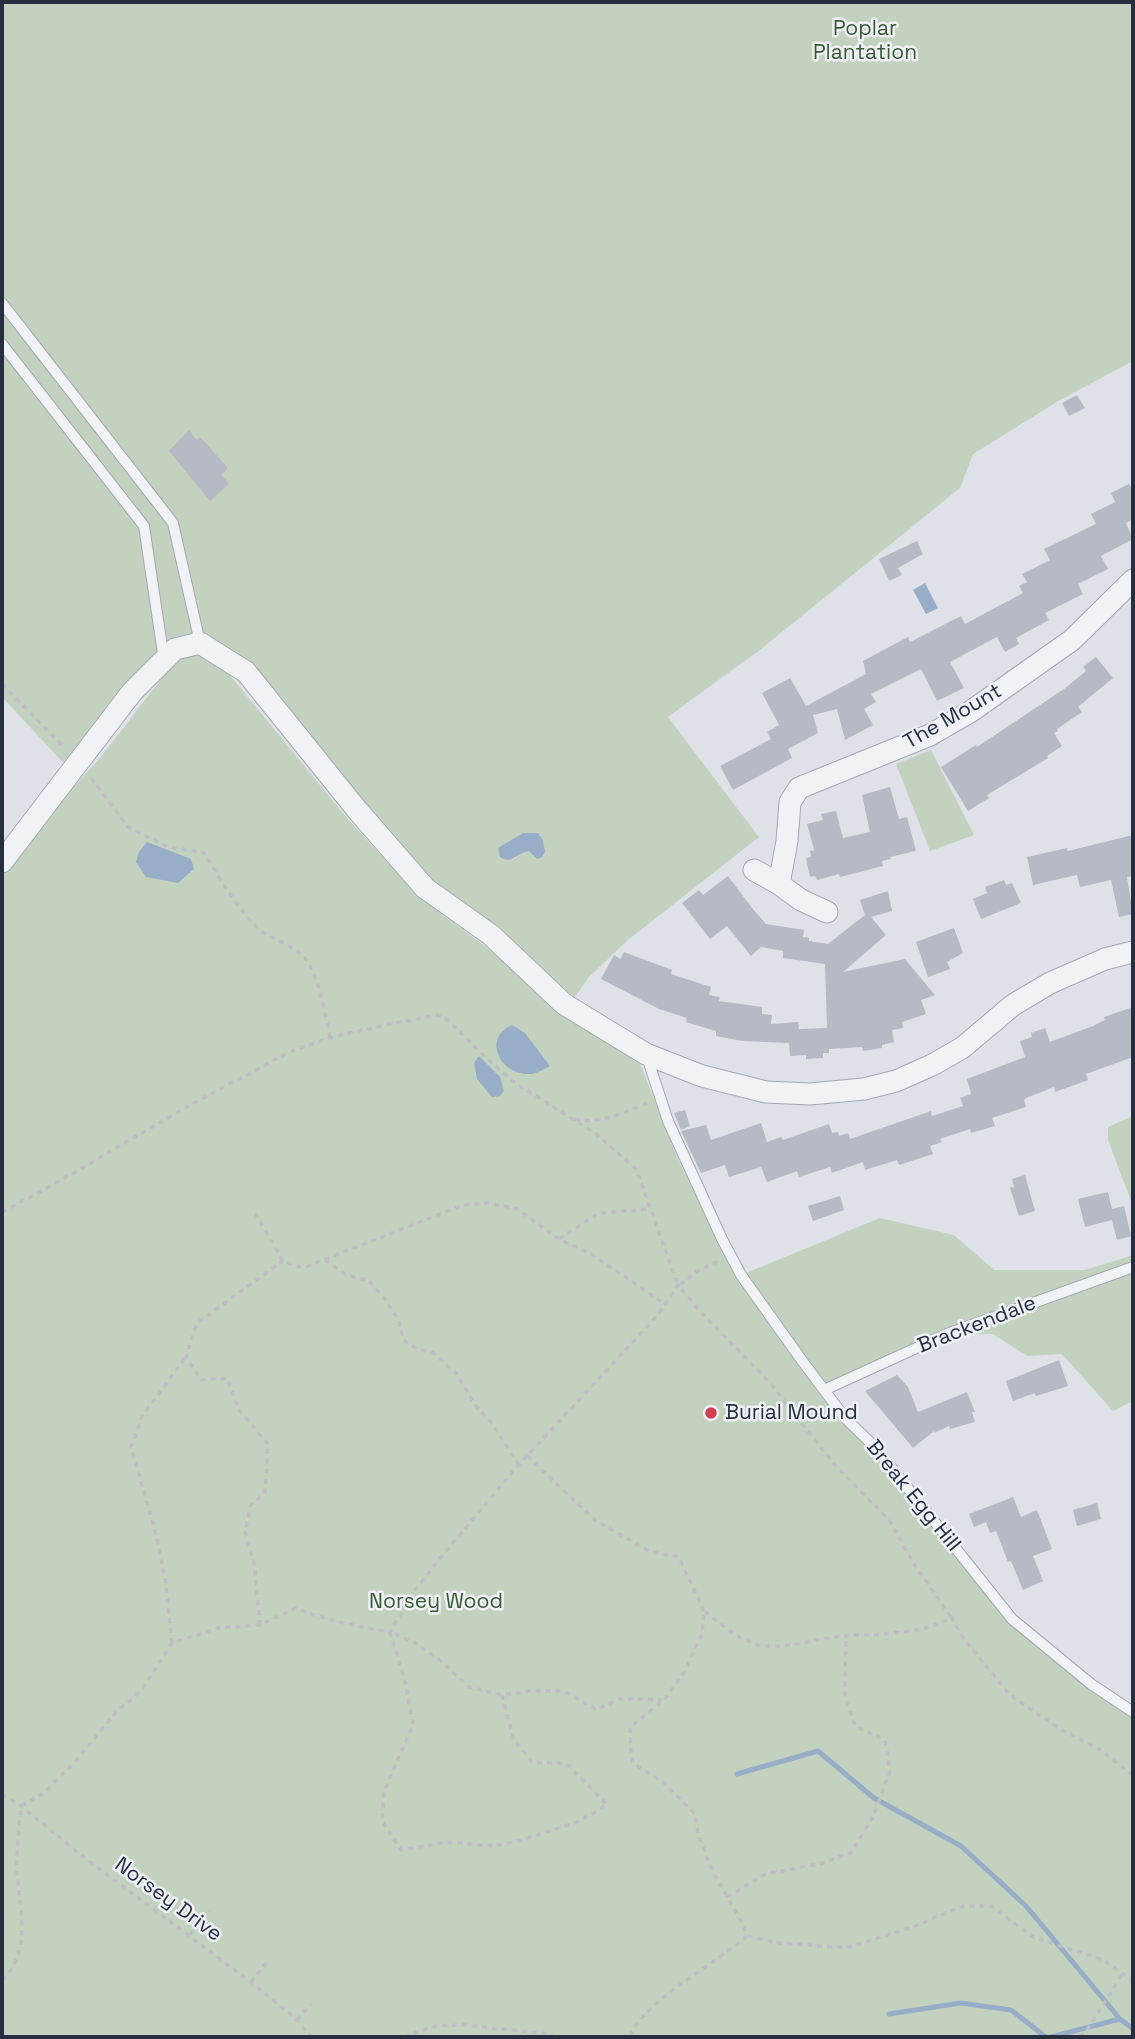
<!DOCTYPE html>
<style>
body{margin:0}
#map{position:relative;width:1135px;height:2039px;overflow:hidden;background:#dee1e8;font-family:"Space Grotesk",sans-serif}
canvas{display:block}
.frame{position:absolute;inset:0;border:4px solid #272e3f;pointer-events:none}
</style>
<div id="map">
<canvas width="1135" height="2039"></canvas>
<div class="frame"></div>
</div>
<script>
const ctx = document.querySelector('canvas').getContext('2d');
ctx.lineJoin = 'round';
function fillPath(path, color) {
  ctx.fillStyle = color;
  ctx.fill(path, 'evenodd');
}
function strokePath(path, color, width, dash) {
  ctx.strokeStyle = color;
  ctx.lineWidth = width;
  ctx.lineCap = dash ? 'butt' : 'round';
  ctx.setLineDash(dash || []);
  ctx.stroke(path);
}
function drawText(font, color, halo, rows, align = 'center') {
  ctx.font = font + ' "Space Grotesk",sans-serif';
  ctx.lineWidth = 5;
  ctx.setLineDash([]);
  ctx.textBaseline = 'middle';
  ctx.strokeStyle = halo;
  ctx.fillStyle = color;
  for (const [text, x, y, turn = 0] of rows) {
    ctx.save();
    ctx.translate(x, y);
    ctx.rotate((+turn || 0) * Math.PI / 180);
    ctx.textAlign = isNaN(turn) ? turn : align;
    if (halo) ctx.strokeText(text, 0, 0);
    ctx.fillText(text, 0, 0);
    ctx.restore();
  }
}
fillPath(new Path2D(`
 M2,2h1131v359l-73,39 -87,54 -13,34 -199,161 -93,68 91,120 -131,103 -39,37 -15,21 -80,-72 -66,-43 -171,-210 -38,-11 128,156 72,79 220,164 38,96 49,100 94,138 86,95 104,129 123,94v324h-1131v-1171l98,-108 66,-85 -34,19 -61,79 -69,-74zM538,833l5,7 1,7 -21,5 -11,8 19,-26z
 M931,750l43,85 -44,16 -34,-87z
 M1133,1116v90l-25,-66v-13z
 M880,1218l74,17 40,35h91l48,-15v146l-20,10 -51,-57 -35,2 -34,-22h-46l-123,56 -83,-115z`), '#c3d2bf');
fillPath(new Path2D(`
 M925,583l13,25 -12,6 -13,-24z
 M523,833h15l5,7 2,12 -3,5 -5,2 -8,-8c-13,2 -17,14 -29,6l-2,-9z
 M147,842l44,17 3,10 -16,14 -32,-6 -10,-15 3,-10z
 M512,1025l13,8 25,33c-6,3 -15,9 -22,8 -28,0 -46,-36 -16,-49z
 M479,1056l21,21 4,14 -4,5 -8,1 -15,-18 -3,-16z`), '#98adc8');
strokePath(new Path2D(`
 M737,1774l81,-23 56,47 87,48 65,60 94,113 13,10
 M889,2014l72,-11 50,7 35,27
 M1051,2037l69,-18`), '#98adc8', 5);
fillPath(new Path2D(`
 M1077,395l8,13 -16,8 -7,-13z
 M189,430l7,10 4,-3 28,31 -7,7 8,9 -19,17 -41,-50z
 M1129,484l4,7v28l-7,4 7,16 -32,17 7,13 -30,15 5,10 -38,19 4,7 -33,18 3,6 -14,8 -8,-15 -47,25 14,26 -27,13 -16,-32 -50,25 5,8 -12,7 9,16 -28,15 -8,-31 -24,6 5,18 -30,16 4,9 -59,32 -13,-24 51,-27 -4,-7 12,-7 -17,-32 28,-15 16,28 60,-32 -3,-13 45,-24 2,5 51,-26 4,8 58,-31 -4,-7 8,-4 -5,-8 28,-14 -6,-11 52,-25 -5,-10 24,-12 -4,-9z
 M917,541l6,13 -25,14 4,7 -13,6 -10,-22z
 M1096,657l17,21 -35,29 4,5 -25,17 1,2 -4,2 8,13 -15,10 1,2 -61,37 2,3 -21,13 -27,-44 35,-22 1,2 87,-58 22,-18 -3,-4z
 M890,787l9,32 8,-2 9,34 -26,6 1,2 -9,2 1,5 -43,11 -1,-3 -22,6 -2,-4 -5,1 -4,-19 5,-1 -1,-6 4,-1 -7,-26 16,-4 -2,-6 15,-3 7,27 27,-6 -8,-37z
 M1133,835v41l-6,1 6,37 -14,3 -8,-37 -31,7 -3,-12 -44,10 -6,-28 40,-9 1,3z
 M728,876l24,32 14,16 38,6 -1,7 6,1v3l19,3 37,-29 -5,-15 28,-9 4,20 -21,6 15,18 -43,37 62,-13 30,36 -14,5 5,14 -24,8 1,6 -11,2 2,12 -12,3v3l-19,3 -1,-4 -33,2v4h-6v5l-17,1v-4l-16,1 -1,-13 -47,-2 -26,-5v-5l-30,-9 1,-4 -28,-9 -58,-30 13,-24 6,4 4,-7 48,18 -1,4 40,13 -2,8 11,2 -1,4 43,6v7l10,1 -1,9 27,-2 1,7 28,-1 -2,-64 -42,-6v-7l-22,-4 -10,9 -24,-30 -17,13 -28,-36 17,-13 4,5z
 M1004,880l2,5 6,-2 9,20 -40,16 -8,-20 14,-6 -2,-6z
 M954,928l9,25 -16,9 3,7 -22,8 -12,-35z
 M1133,1007v50l-47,17 2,6 -33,12 -1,-5 -28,11 -2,2 2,7 -34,11 3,8 -24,7 -1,-4 -30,10 2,3 -12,4 3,8 -34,11 -2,-5 -32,10 -2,-8 -31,11 -2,-6 -31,10 -2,-6 -30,11 -6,-15 -32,10 -4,-12 -24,8 -20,-42 25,-6 5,15 50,-17 6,19 14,-5 2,3 46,-16 3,9 6,-1 1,4 9,-3 2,6 81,-28 1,5 31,-10 -3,-8 11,-4 -4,-15 58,-22 -5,-16 12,-4 -1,-4 14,-5 5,14 43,-16 12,-6 -1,-3z
 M685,1110l5,16 -9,4 -7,-17z
 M1025,1175l10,36 -16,5 -9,-28 4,-1 -2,-8z
 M1108,1192l4,17 12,-3 7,30 -14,4 -5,-20 -27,7 -7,-28z
 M840,1196l4,14 -31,11 -5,-15z
 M1059,1360l9,26 -32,10 -1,-3 -22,8 -7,-20z
 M897,1375l11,12 10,25 49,-20 8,20h-3l3,10 -25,7 -1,-3 -15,7v-2l-21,17 -48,-57z
 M1013,1497l8,20 16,-7 15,39 -19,7 10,25 -20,9 -12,-29 -3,1 -12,-31 -6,2 -4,-11 -12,5 -5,-13z
 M1097,1503l4,16 -24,7 -4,-16z`), '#b5bac4');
const lane = new Path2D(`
 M2,303l171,220 27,120
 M2,344l142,182 20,134
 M646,1054l22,67 54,118 19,36 62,87 42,56 30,29 137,172 79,65 42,28
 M824,1390l123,-56 186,-67`);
const street = new Path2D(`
 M2,862l130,-170 43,-43 25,-6 46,29 112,139 67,77 66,47 73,69 82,50 56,22 64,16 44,2 54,-5 32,-8 36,-16 30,-17 51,-43 37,-22 55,-24 28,-7
 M754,870l25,14
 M827,912l-26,-12 -22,-16 8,-43 3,-39 9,-14 131,-53 40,-23 102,-72 61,-60`);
strokePath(lane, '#a3a8b2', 12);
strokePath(street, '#a3a8b2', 23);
strokePath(new Path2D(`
 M2,684l63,64
 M91,778l37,49 40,20 36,6c16,25 32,55 54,75 13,13 38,16 49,33 14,22 18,52 23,77
 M575,1119c26,5 49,-6 72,-16
 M2,1212c82,-42 160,-94 243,-136 17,-8 34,-20 52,-27 46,-17 93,-25 141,-34l11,6 36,36 30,26 80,50 41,36 42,116 8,-3 7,-9 26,-12
 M255,1213l28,48 20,7 160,-63 27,-2 27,6 42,30 32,15 74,50
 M559,1239l40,-26 51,-4
 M325,1260l20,14 24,7 16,18 14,22 4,19 14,9 15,3 24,21 19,32 16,17 28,43
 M527,1456l68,64 55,32 26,4 5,6 23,49
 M951,1617l13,22 45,55 51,35 39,20 34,26
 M260,1625l-6,-63 -9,-31 6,-26 14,-12 3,-49 -29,-34 -12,-32 -26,2 -15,-23 11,-34 86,-62
 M172,1643l-7,-66 -9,-43 -25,-87 11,-30 43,-59
 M502,1695l12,45 18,22 35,2 40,41 -30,17 -55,18 -29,6 -45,-4 -47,8 -19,-29 2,-30 29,-66 -8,-43 -15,-50 24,10 27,19 28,26 33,8 29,-4h33l33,19 22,-11 43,1
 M2,1794l19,12 60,49 170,127 46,38 14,17
 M727,1897l39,-23 53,-10 32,-11 23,-38 16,-44 -5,-31 -29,-13 -11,-29 1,-60
 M190,1935l19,-24
 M748,1936l31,7 67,5 70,-22 46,-20h29l42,31 70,23 30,21
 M2,1980c34,-34 14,-78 15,-119 0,-18 3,-37 4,-55l24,-14 29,-29 43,-52 23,-19 32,-49 46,-15 42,-3 36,-17c30,13 62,18 94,24l24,-41 24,-30 76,-91 142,-153 22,-32 19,23 74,76 62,79 56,57 27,47 35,50c-29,20 -83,16 -117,20 -23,3 -45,11 -70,9 -22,-3 -43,-22 -60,-35l-2,22 -18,40 -20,27 -34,27 1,28 3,9 29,18 32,32 3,20 13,34 31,55 5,13c-31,28 -101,63 -118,101
 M251,1982l16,-20
 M297,2020l14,-16
 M404,2037l31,-11 30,-1 84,9 6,3
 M1080,2037l9,-10 34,-54`), '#bcbfc6', 3.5, [5, 5]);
strokePath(lane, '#f0f2f6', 10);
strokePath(street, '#f0f2f6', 21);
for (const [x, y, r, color] of [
 [711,1413,7,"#cf404f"]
]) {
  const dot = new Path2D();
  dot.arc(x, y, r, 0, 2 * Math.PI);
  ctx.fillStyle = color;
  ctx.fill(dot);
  strokePath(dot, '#edf0f5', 2.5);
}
drawText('21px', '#3a5a34', '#edf0f5', [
 ["Poplar",865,29],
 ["Plantation",865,53],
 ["Norsey Wood",436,1602]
]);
drawText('21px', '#272e3f', '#edf0f5', [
 ["The Mount",953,717,-30],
 ["Brackendale",977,1325,-21],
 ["Break Egg Hill",913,1496,51],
 ["Norsey Drive",168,1900,36]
]);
drawText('21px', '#272e3f', '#edf0f5', [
 ["Burial Mound",725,1413]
], 'left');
</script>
